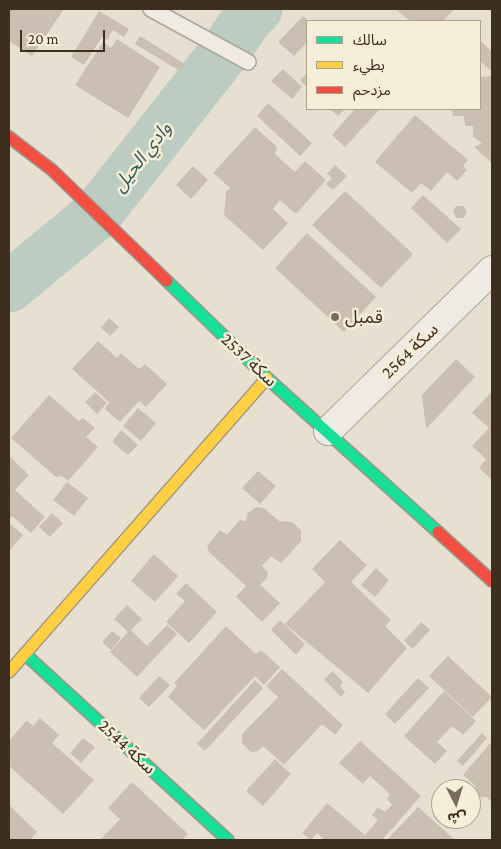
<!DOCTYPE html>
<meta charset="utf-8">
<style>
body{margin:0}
#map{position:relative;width:501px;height:849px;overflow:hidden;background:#e7e0d1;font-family:"Crimson Pro","Noto Sans Arabic",serif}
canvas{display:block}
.frame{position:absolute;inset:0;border:10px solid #3d2e20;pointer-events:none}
.legend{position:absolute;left:306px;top:20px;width:175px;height:90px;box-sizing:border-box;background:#f7eed8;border:1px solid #ada18e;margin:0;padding:6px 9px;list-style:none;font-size:15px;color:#3d2e20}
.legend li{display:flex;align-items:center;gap:10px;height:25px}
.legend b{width:25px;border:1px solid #ada18e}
.north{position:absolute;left:431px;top:779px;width:50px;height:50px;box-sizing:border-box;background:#f7eed8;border:1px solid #ada18e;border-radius:50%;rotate:175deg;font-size:14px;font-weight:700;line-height:20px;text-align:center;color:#3d2e20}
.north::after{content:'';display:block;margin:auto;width:18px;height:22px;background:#786c5e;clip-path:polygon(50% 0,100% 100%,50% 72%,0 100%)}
.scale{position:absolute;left:20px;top:30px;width:85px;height:22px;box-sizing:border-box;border:2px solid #3d2e20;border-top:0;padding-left:6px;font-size:15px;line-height:18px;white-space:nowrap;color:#3d2e20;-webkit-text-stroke:4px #f7eed8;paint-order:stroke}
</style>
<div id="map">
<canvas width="501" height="849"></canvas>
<div class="frame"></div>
<ul class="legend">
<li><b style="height:6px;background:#16e098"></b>سالك</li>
<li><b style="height:6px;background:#ffcf43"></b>بطيء</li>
<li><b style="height:6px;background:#f24e42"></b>مزدحم</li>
</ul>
<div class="north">ش</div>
<div class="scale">20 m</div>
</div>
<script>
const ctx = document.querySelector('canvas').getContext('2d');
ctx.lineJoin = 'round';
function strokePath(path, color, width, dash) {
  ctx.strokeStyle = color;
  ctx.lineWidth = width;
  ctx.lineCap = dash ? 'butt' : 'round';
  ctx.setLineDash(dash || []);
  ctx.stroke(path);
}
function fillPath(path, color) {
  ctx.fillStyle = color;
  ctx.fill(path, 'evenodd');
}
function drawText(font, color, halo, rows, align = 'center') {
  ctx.font = font + ' "Crimson Pro","Noto Sans Arabic",serif';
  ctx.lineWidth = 5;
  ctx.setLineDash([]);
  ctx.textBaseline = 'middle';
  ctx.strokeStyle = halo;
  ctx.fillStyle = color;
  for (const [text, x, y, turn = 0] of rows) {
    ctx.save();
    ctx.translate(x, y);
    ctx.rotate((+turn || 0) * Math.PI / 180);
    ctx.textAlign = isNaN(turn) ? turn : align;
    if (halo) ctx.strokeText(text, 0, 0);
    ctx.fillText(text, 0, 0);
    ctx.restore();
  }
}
strokePath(new Path2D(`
 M9,287l88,-73 129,-164 21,-31 10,-10`), '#bcccc2', 51);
fillPath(new Path2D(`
 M9,9h55l-32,47 -23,-15z
 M396,9h58l-11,12h-33z
 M99,11l30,18 -5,8 -11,-7 -6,10 -5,-3 -18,28 -13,-8z
 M303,16l6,5 -2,21 -13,14 -16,-14z
 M140,36l45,28 -5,7 -45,-27z
 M117,39l43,28 -32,51 -53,-33 28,-43 8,6z
 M480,40l12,12v15l-2,3 -10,-9z
 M283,69l19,18 -10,12 -21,-18z
 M307,73v14l-7,-7z
 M492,76v87l-18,-16 8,-4 -9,-6v-11h-8l-1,-10h-11l-1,-7h28v-32z
 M268,103l44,40 -12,13 -43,-40z
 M330,109h15l-7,7z
 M355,109h25l-35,38 -13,-12z
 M415,115l53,45 -5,6 4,4 -10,11 -10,-9 -16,19 -10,-8 -9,10 -37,-31z
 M255,127l22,20 -2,7 20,18 10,-11 21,19 -30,34 -16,-14 -7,9 15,14 -25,27 -39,-35 2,-23 4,-4 -17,-15z
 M335,165l12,11 -14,14 -7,-6 6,-6 -5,-4z
 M193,166l15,14 -17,19 -15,-14z
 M345,191l68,63 -32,34 -69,-63z
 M423,195l38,34 -14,14 -36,-35z
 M456,206h7l4,6 -3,6h-8l-3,-7z
 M307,233l69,64 -32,35 -69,-64z
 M109,318l10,9 -9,9 -9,-8z
 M98,341l19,17 4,-5 18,16 6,-5 22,20 -21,23 -7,-6 -19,21 -15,-13 4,-7 -37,-33z
 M456,359l19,18 -49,52 -4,-34z
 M492,391v89l-13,-12 7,-9 -14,-13 17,-18 -17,-15z
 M95,392l12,11 -10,11 -12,-12z
 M49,395l30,26 4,-3 12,10 -9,9 12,10 -30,34 -6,-5 -6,1 -45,-39z
 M138,408l18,15 -15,18 -18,-15z
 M121,430l17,15 -10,10 -16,-13z
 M9,456l20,19 -14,15 30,27 -14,16 -19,-17 -3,4z
 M258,471l18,15 -16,18 -18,-16z
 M67,482l21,16 -14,18 -21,-16z
 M256,507l8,1 15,13 13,1 9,8v11l-20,22 -10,-7 -9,10 6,6 -1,6 -7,7 20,18 -18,19 -26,-25 10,-11 -37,-34 -2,-6 13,-16 7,5 13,-15 6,1 1,-7z
 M52,513l11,10 -13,14 -11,-10z
 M9,523l14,12 -14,16z
 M340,540l27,25 -16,17 40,38 -6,6 22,22 -39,45 -83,-69 40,-42 -13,-13z
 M154,554l24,22 -23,26 -24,-21z
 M376,568l13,12 -14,17 -14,-12z
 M186,583l31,29 -28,31 -23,-21 19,-21 -9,-7z
 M127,605l15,14 -11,11 16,16 20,-21 10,9 -40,43 -27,-25 18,-20 -14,-13z
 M280,620l25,24 -9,11 -25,-25z
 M421,622l9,8 -17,19 -9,-8z
 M226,626l30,28 5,-4 19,17 -16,18 -9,-9 -51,54 -36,-33 9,-11 -3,-3z
 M112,631l9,7 -10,12 -9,-8z
 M448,656l44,41 -19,20 -44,-41z
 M282,669l61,56 -8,10 -13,-11 -38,41 -21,-19 -5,5 -7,1 -9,-9v-9l36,-37 -12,-11z
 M333,671l10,11 -3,4 5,6 -4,5 -17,-18z
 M159,676l11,9 -21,22 -10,-9z
 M418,678l11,10 -34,36 -10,-10z
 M255,680l8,8 -58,63 -8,-7z
 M444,691l32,30 -13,14 -11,-9 -15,16 10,9 -12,13 -31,-28z
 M40,718l19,17 -7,8 42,37 -31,34 -54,-48v-25l18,-21 6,6z
 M482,733l5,5 -24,28 -6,-5z
 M83,738l12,9 -14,16 -11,-10z
 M360,741l61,55 -39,44h-57l-8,-7 -6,7 -9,-7 25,-30 38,32 13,-15 -6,-5 6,-8 7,5 7,-7 -5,-6 3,-5 -20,-18 -7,8 -24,-21z
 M492,741v62l-5,-6h-10l-4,-7 3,-4 -13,-11z
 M275,759l16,15 -28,32 -17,-15z
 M132,782l56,52 -6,6h-82l20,-21 -12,-11z
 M9,805l28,27 -7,8h-21z
 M418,807l37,33h-68z`), '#cbbfb2');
const lane = new Path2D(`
 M151,9l97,53`);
const street = new Path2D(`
 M328,431l164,-161`);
const fast = new Path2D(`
 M167,281l100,97 171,154
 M25,654l203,186`);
const slow = new Path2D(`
 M9,672l258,-294`);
const jam = new Path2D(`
 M9,137l43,33 115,111
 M438,532l54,49`);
strokePath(lane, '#ada599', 18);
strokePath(street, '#ada599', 30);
strokePath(fast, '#9c958a', 14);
strokePath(slow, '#9c958a', 14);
strokePath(jam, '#9c958a', 14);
strokePath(lane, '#efebe3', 15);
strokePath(street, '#efebe3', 28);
strokePath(fast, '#16e098', 11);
strokePath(slow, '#ffcf43', 11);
strokePath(jam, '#f24e42', 11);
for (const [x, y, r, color] of [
 [335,317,5,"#786c5e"]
]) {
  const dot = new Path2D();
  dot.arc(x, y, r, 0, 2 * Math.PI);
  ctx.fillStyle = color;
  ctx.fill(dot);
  strokePath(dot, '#f7eed8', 2);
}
drawText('18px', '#3d2e20', '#f7eed8', [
 ["قمبل",345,317]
], 'left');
drawText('18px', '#3d2e20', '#f7eed8', [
 ["سكة 2564",410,351,-44],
 ["سكة 2537",249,360,43],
 ["سكة 2544",127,747,43]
]);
drawText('italic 19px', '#2f5d5a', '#f7eed8', [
 ["وادي الحيل",142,157,-52]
]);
</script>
